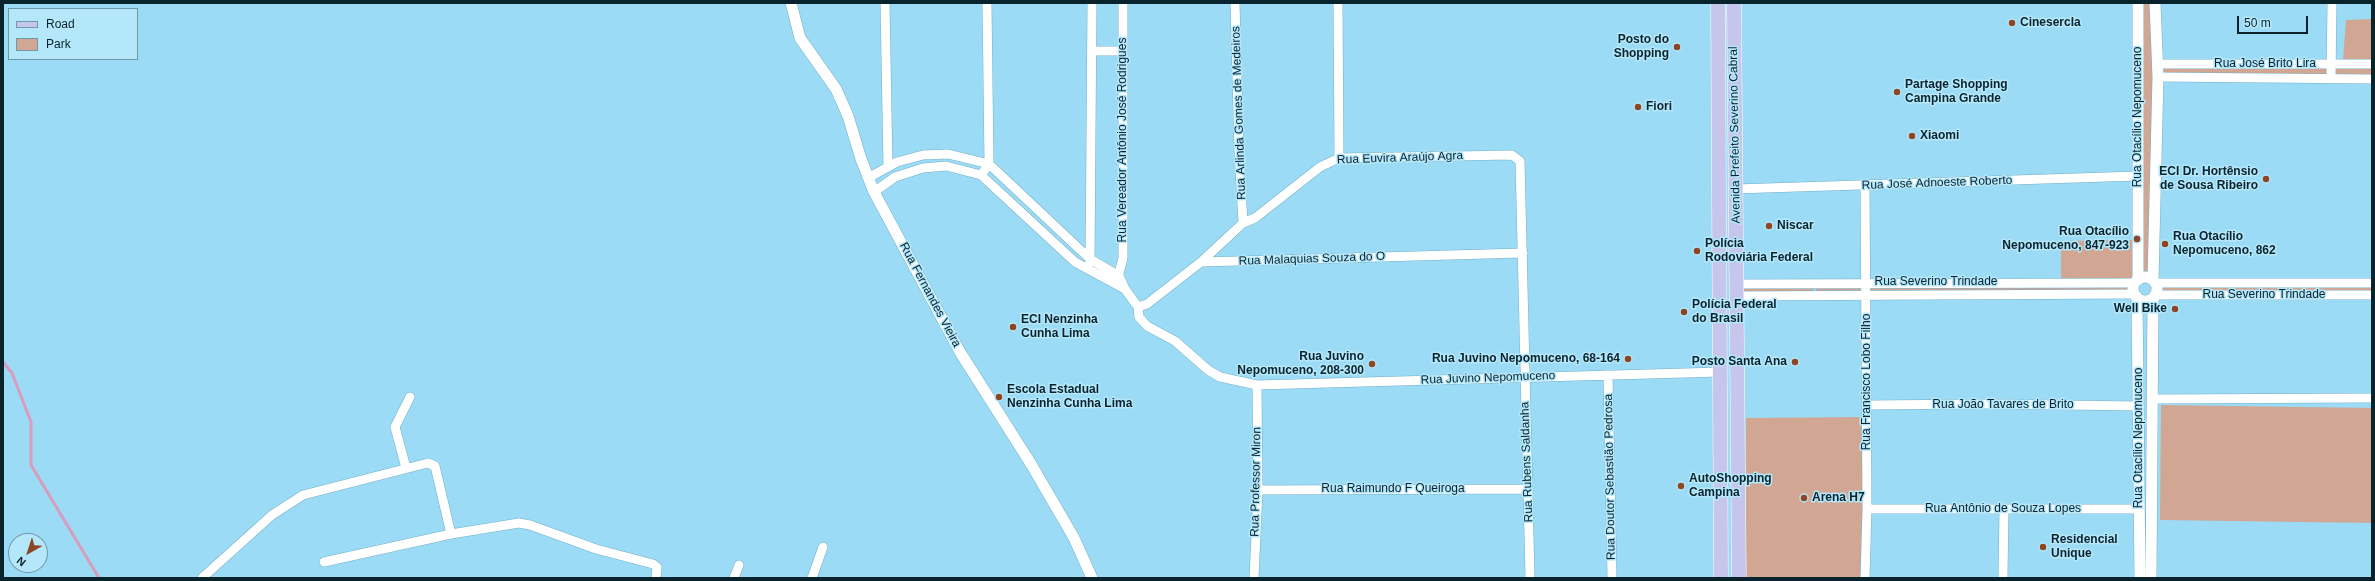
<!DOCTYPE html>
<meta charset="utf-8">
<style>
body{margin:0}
#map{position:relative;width:2375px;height:581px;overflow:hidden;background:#9cdbf5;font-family:Arial,sans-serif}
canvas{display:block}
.frame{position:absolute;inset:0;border:4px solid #09232d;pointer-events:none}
.legend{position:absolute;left:8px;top:8px;width:130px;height:52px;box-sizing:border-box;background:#b5e7fb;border:1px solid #7099a9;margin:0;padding:5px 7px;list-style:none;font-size:12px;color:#09232d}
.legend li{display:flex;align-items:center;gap:8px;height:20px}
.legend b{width:20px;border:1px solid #7099a9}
.north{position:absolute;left:8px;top:533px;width:40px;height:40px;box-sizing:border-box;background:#b5e7fb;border:1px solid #7099a9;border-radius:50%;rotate:219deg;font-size:11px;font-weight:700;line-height:16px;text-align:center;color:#09232d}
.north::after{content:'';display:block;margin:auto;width:14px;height:18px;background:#8d4622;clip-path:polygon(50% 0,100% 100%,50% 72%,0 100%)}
.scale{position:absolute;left:2237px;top:16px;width:71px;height:18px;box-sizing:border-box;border:2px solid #09232d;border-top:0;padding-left:5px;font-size:12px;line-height:14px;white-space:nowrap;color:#09232d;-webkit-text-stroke:3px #b5e7fb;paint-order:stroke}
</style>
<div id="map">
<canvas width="2375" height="581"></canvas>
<div class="frame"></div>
<ul class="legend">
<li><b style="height:5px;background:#c6c5eb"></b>Road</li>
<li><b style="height:11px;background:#d1a693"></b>Park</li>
</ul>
<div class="north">N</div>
<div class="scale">50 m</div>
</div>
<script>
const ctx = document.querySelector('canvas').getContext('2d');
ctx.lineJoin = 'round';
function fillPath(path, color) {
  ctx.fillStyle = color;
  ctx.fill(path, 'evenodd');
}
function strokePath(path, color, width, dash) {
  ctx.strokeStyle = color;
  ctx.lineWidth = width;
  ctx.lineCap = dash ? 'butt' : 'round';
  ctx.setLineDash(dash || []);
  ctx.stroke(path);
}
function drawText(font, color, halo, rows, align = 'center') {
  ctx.font = font + ' Arial,sans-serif';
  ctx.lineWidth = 3;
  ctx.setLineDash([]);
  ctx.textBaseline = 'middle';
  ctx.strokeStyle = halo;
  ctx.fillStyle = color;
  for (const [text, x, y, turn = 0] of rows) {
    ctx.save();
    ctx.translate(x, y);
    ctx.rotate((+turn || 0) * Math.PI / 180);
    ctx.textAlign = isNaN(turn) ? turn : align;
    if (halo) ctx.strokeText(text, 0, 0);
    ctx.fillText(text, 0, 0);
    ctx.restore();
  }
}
fillPath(new Path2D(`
 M2143,3h9v274l-9,-1z
 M2372,19v42l-29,-1 3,-40z
 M2158,65h170v11l-169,-1z
 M2334,66l38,1v11l-38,-2z
 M2135,240l2,39 -76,1v-39z
 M1865,284v10h-49v-9z
 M1738,285h75v9h-74z
 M1868,285l265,2v3l-265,3z
 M2160,286h212v7l-212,-1z
 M2161,405l211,3v115l-212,-3z
 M1864,417l-3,161h-116l1,-160z`), '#d1a693');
strokePath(new Path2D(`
 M3,362l9,11 19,49v43l68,113`), '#da9cbe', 3);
const minor = new Path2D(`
 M885,3l3,164
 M1235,3l4,149 4,71
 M1338,3l1,155
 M1092,51h31
 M2158,64h214
 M2158,77l214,2
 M2331,79l1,-76
 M981,175l8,-11 -2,-161
 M868,178l29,-16 26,-7 25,-1 41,10 101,95 29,17
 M1735,189l403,-13
 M874,192l21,-15 28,-9 23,-2 35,9 94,87 50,27
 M1090,262l2,-259
 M1201,262l42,-39 12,-5 65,-51 19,-9 173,-3 8,6 10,417
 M1119,276l6,13 13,18 1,10 8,9 28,15 33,29 12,7 37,8 463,-13
 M1117,281l6,-23v-255
 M2156,283h216
 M1736,284l399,-1
 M2156,295h216
 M1736,296l399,-2
 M1138,307l9,-3 54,-42 322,-9
 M1608,375l4,203
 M2153,399l219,-1
 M1867,405l117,-1 155,2
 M406,468l-11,-41 15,-30
 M1258,490l270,-1
 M1867,509h272
 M324,562l127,-28 68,-11 11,2 66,24 57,15 4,3 -1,11
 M202,578l70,-63 31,-20 125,-32 7,3 16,68
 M734,578l5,-13
 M812,578l11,-31
 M1254,578l4,-88 -1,-105
 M1865,578l2,-69 -2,-324
 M2003,578l1,-69`);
const tertiary = new Path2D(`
 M791,3l9,35 36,51 12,27 13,43 13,33 86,160 71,112 43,74 18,40
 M2133 289a12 12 0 1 1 24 0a12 12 0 1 1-24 0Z
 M2138,280v-277
 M2153,280l5,-203 -3,-74
 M2137,297l3,281
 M2151,578l2,-280`);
const primary = new Path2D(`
 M1718,3l3,575
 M1734,3l5,575`);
strokePath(minor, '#72b0c9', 10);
strokePath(tertiary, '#72b0c9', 12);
strokePath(primary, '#fff', 15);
strokePath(minor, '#fff', 9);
strokePath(tertiary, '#fff', 11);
strokePath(primary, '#c6c5eb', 14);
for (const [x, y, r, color] of [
 [2012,23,4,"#8d4622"],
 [1677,47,4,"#8d4622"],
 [1897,92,4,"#8d4622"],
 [1638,107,4,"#8d4622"],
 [1912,136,4,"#8d4622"],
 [2266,179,4,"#8d4622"],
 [1769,226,4,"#8d4622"],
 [2137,239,4,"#8d4622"],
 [2165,244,4,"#8d4622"],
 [1697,251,4,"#8d4622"],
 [2175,309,4,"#8d4622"],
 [1684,312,4,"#8d4622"],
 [1013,327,4,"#8d4622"],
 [1628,359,4,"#8d4622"],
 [1795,362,4,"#8d4622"],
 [1372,364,4,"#8d4622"],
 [999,397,4,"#8d4622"],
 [1681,486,4,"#8d4622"],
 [1804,498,4,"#8d4622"],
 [2043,547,4,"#8d4622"]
]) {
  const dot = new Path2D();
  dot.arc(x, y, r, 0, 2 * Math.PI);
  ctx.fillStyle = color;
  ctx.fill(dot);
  strokePath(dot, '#b5e7fb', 1.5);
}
drawText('bold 12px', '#09232d', '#b5e7fb', [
 ["Cinesercla",2020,23],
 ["Posto do",1669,40,"right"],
 ["Shopping",1669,54,"right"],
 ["Partage Shopping",1905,85],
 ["Campina Grande",1905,99],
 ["Fiori",1646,107],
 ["Xiaomi",1920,136],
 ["ECI Dr. Hortênsio",2258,172,"right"],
 ["de Sousa Ribeiro",2258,186,"right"],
 ["Niscar",1777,226],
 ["Rua Otacílio",2129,232,"right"],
 ["Nepomuceno, 847-923",2129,246,"right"],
 ["Rua Otacílio",2173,237],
 ["Nepomuceno, 862",2173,251],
 ["Polícia",1705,244],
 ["Rodoviária Federal",1705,258],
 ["Polícia Federal",1692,305],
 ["do Brasil",1692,319],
 ["Well Bike",2167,309,"right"],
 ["ECI Nenzinha",1021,320],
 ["Cunha Lima",1021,334],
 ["Rua Juvino",1364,357,"right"],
 ["Nepomuceno, 208-300",1364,371,"right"],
 ["Rua Juvino Nepomuceno, 68-164",1620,359,"right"],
 ["Posto Santa Ana",1787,362,"right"],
 ["Escola Estadual",1007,390],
 ["Nenzinha Cunha Lima",1007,404],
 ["AutoShopping",1689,479],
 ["Campina",1689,493],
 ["Arena H7",1812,498],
 ["Residencial",2051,540],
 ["Unique",2051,554]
], 'left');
drawText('12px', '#09232d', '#b5e7fb', [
 ["Rua José Brito Lira",2265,64],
 ["Rua Arlinda Gomes de Medeiros",1239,113,-92],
 ["Rua Otacílio Nepomuceno",2138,117,-90],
 ["Avenida Prefeito Severino Cabral",1735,135,-91],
 ["Rua Vereador Antônio José Rodrigues",1123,140,-90],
 ["Rua Euvira Araújo Agra",1400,158,-2],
 ["Rua José Adnoeste Roberto",1937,183,-2],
 ["Rua Malaquias Souza do O",1312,259,-2],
 ["Rua Severino Trindade",1936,282],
 ["Rua Fernandes Vieira",930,295,62],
 ["Rua Severino Trindade",2264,295],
 ["Rua Juvino Nepomuceno",1488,378,-2],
 ["Rua Francisco Lobo Filho",1867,382,-90],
 ["Rua João Tavares de Brito",2003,405],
 ["Rua Otacílio Nepomuceno",2139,438,-90],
 ["Rua Rubens Saldanha",1527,462,-92],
 ["Rua Doutor Sebastião Pedrosa",1610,477,-91],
 ["Rua Professor Miron",1256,482,-89],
 ["Rua Raimundo F Queiroga",1393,489],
 ["Rua Antônio de Souza Lopes",2003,509]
]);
</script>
